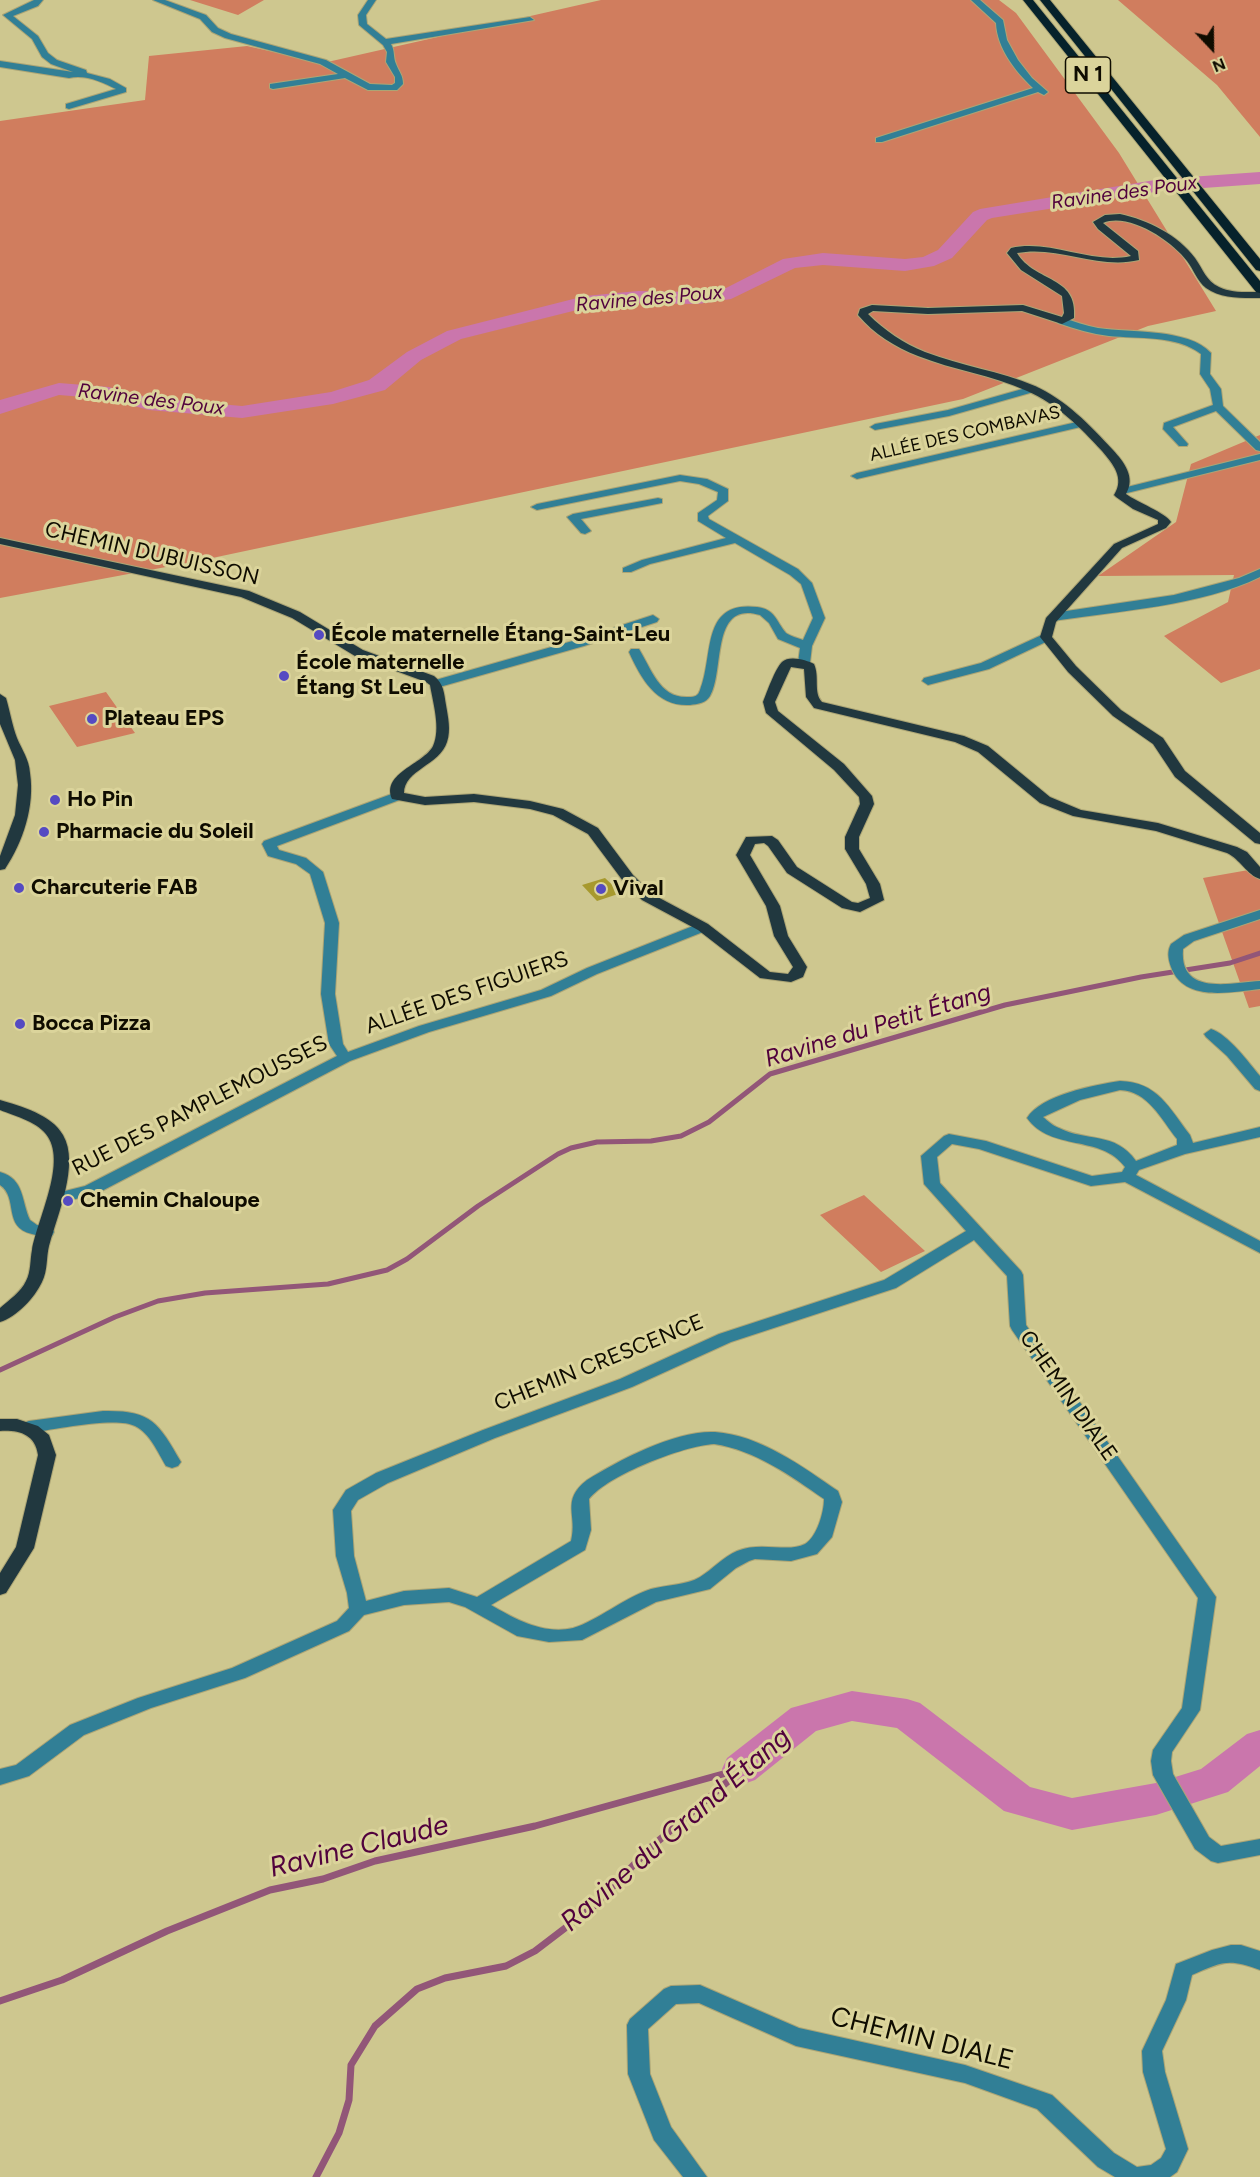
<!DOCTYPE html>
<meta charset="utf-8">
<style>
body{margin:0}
#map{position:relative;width:1260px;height:2177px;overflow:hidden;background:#cec78f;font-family:Figtree,sans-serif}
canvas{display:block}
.north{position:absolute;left:1182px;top:18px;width:60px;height:60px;-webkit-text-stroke:4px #dbd49b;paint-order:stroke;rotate:158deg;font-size:16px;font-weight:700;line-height:24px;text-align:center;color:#0f0c00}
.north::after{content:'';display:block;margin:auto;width:21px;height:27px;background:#0f0c00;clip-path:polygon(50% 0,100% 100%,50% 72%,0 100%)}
</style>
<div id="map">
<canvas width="1260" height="2177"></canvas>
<div class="north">N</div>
</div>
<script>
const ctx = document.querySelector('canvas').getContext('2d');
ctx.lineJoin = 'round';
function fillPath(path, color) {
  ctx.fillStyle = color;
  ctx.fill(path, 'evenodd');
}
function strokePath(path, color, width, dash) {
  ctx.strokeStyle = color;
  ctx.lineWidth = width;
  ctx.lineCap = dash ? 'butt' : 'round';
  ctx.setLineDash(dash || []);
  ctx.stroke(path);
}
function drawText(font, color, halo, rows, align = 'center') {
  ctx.font = font + ' Figtree,sans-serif';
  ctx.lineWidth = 6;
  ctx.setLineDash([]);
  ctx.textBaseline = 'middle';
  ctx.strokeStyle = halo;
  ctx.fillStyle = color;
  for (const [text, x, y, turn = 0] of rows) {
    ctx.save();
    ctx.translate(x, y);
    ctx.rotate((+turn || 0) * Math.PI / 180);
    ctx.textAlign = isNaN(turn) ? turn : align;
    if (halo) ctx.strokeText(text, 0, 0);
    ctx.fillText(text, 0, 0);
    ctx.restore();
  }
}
fillPath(new Path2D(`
 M190,0h74l-26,15z
 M601,0h398l17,13 103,140 97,158 -68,15 -185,73 -765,162 -198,37v-477l145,-21 4,-44 98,-10 76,17z
 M1118,0h142v137l-43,-52z
 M1260,435v234l-39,14 -57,-47 64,-34 6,-27 -136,1 78,-54 15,-58z
 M106,692l29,41 -58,14 -28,-41z
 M1260,868v138l-11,2 -46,-130z
 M864,1195l61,56 -44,21 -61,-57z`), '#d07d5e');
strokePath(new Path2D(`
 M0,1370l115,-53 43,-16 47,-8 123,-9 59,-14 20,-11 71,-53 80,-52 13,-6 26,-6 54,-1 30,-5 28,-14 61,-48 235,-69 136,-28 89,-14 30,-10`), '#925678', 5);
strokePath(new Path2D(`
 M0,2001l62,-21 105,-49 103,-41 53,-11 52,-18 160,-35 206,-57
 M316,2177l23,-44 10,-33 2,-35 24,-39 42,-37 28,-11 61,-12 29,-15 59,-45 56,-58 90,-77`), '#925678', 7);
fillPath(new Path2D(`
 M1260,172v12l-99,7 -169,27 -5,2 -35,38 -18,8 -29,5 -82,-6 -28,3 -64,31 -33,5 -60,-1 -53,5 -124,31 -40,21 -36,30 -52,14 -91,14 -93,-8 -41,-11 -49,-4 -59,19v-14l59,-17 50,4 41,11 92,8 89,-14 38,-12 38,-28 40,-21 138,-35 53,-5 60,1 28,-4 57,-29 40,-6 82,6 18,-2 15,-7 35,-38 7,-3 181,-30z
 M852,1691l55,8 13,4 110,84 42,11 84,-15 45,-14 46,-35 13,-4v36l-32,26 -72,23 -84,15 -68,-19 -107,-83 -45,-7 -36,10 -61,49 -14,5 -14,-5 -5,-11 5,-11 64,-50z`), '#ca76ac');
fillPath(new Path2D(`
 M605,878l16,15 -24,8 -15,-16z`), '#a7992e');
const minor = new Path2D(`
 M34,0h9l-5,6 -25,10 25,20 10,17 9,7 29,10 1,3 23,6 16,9v4l-57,17 -3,-1v-4l50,-15c-14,-7 -31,-15 -47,-11l-69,-11v-6l73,11 -22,-8 -9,-7 -10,-18 -29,-24z
 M153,0h12l41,15 12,13 13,6 95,26 44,24 22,1 3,-2v-6l-9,-15 1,-10 -4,-7 -24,-20 -1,-10 10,-15h8l-10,15 1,9 19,15 144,-22 4,3 -143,24c4,7 2,13 5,20 3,8 7,11 7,20l-6,6h-29l-23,-12 -72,11 -3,-1v-4l68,-10 -18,-10 -95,-26 -13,-6 -12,-13z
 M971,0h9l23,20 4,20 11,20 14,18 16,14 -4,3 -6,-3 -156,50h-6v-4l157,-50c-18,-17 -36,-40 -37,-65z
 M1062,318c12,3 24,8 36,10 32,5 91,0 113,25l-1,21 11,15 2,17 37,36v9l-4,-1 -40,-39 -43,16 15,17 -1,2h-8l-16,-17 1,-6 49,-18 -3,-16 -10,-15 1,-20c-24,-19 -63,-15 -92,-18 -17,-2 -34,-7 -51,-13l-1,-2z
 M1033,386l4,1v4l-88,25 -74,14 -5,-3 5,-3 73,-14z
 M1081,421l4,1v4l-228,53 -6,-3 6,-3z
 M1260,454v6l-137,34 -6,-3 2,-2z
 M680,475l27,4 21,10v12l-20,15 1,3 89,50 14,14 13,35 -13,28 -2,17 -6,4 -6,-4 2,-15 -22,-9 -9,-16 -9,-8c-50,-15 -35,56 -50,81 -4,7 -12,8 -20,9 -33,2 -49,-26 -61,-53l2,-3h8c13,21 21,50 50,48 6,0 9,-1 11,-7 14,-33 0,-90 57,-83 18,2 19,14 29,26 4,3 12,5 17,7l10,-22 -12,-34 -11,-9 -55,-32 -85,21 -19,8h-8v-4l19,-8 84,-22 -28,-17v-8l19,-13 1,-8 -19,-8 -19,-3 -143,29 -6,-3 6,-3z
 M658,498l4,1v4l-81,16 10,12 -6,3 -4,-1 -14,-16 6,-3z
 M1260,569v8c-59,29 -142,34 -207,44l-6,-4 6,-4 121,-18 65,-17z
 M653,615l6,4 -2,3 -73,24 -148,42 -6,-4 2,-3 144,-41z
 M1046,633l4,1v6l-61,29 -61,16 -6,-4 2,-3 57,-15z
 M397,792l7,4 -2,3 -125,47 2,4 27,8 17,14 16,51 -4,71 8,50 5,8 71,-26 122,-36 46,-22 111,-44 5,-1 7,4 -2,3 -111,44 -46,22 -122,36 -79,29 -254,133 -41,10 -6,-1 -2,-4 2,-4 36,-9 252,-130 -8,-12 -8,-50 4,-71 -15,-49 -14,-10 -28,-8 -6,-12 2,-3z
 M1260,910v9l-66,22 -11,8c-4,47 47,34 77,32v8c-29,3 -76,14 -89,-22 -3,-8 -4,-16 0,-23l13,-9z
 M1211,1029c17,5 38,34 49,47v15l-5,-2 -28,-33 -21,-19 -2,-3z
 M1120,1081c38,1 49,27 70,54l3,8 67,-16v10l-75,17 -46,16 -3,5 124,66v12l-135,-71 -34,4 -112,-37 -27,-5 -15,13 3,26 81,88 2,4 3,50 190,272 -16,113 -28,42 -1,9 2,13 36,63 12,9 39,-7v16l-42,8 -7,-2 -16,-12 -42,-74 -2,-14 2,-11 29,-42 16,-110 -186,-268 -2,-4 -3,-50 -33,-36 -78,48 -165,54 -99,45 -137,51 -107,45 -30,17 -7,11 3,45 12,45 38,-10 45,-3 28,9 94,-56c7,-26 -11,-40 16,-61 32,-20 89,-50 128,-48 45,3 88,35 123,59l4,11 -10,35 -15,17 -26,7 -36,-2 -6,2 -13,7 -26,21 -54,13 -74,38 -33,2 -32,-6 -52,-29 -16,-5 -45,3 -40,10 -15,16 -104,47 -94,30 -67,27 -55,41 -29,9v-16l16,-4 54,-40 68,-27 94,-30 105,-47 12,-13 -2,-15 -11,-37 -3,-46 13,-20 30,-17 107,-43 137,-51 99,-45 165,-54 82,-49 -42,-47 -3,-28 23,-20 5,-2 37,7 106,35 30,-4 3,-5c-24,-33 -74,-15 -98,-49 14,-23 67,-33 93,-37zM1120,1090c28,1 41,29 57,49v6l-41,16c-21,-30 -50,-19 -77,-33 -6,-2 -11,-7 -16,-11l37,-17zM714,1444c41,6 77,32 110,55 0,13 -7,38 -19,45 -17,9 -44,-3 -68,7 -14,6 -24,18 -37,26 -13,8 -34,8 -49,12 -26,8 -54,32 -78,39 -29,7 -58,-9 -82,-23l94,-55 6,-20 -2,-31c19,-24 94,-53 125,-55z
 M0,1172c25,7 21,29 30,48l7,5 15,3 2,4 -2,4c-7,2 -13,0 -20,-2 -30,-7 -13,-36 -32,-49z
 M103,1411c48,-1 55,11 78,51l-3,4 -6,2 -6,-2c-8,-13 -16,-33 -31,-40 -19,-10 -83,4 -106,7l-6,-2 -3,-4 3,-4 6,-2z
 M1231,1945h10l19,6v19c-32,-12 -38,-8 -68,5l-6,25 -24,51 3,21 23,77 -11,23 -7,5h-55l-17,-10 -61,-58 -72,-26 -169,-37 -97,-43 -23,1 -28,25 2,45 21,53 36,50h-24l-29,-37 -26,-66 -1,-49 3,-6 34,-30 7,-3 29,-1 99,43 166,37 87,30 62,58 23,14 14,-2 10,-7 5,-9 -23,-77 -1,-21 24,-51 10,-36 36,-14z`);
const major = new Path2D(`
 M1120,214c28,6 58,21 75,44 8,11 11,23 24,29 12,6 27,5 41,5v6c-18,0 -39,1 -54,-10 -9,-7 -12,-18 -19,-27 -15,-20 -58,-49 -84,-38l35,28 1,9c-41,10 -81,-15 -122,-7 18,30 61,22 57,65l-12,6 -40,-13 -94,3 -55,-3 -5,3c17,17 35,29 57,38 36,14 75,19 110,34 31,14 55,39 78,64 11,12 23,27 13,44 11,8 40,19 45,28l-5,6 -44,20 -66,74 -4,15 24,29 45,44 42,28 22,33 75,62v11l-5,-1 -80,-66 -22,-33 -40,-28 -45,-44 -28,-35 6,-19 68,-74 44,-20v-4l-25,-11 -17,-12 -2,-2c11,-17 -1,-31 -12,-44 -22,-24 -45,-47 -75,-60 -35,-16 -74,-21 -109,-35 -23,-9 -44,-22 -60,-41l2,-6 12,-4 56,3 95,-3 39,12 2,-4 -2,-17 -41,-26 -14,-17 4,-5c40,-9 80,17 120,8l-33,-27 -5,-7 12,-7z
 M0,538l249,53 51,21 63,38 71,26c10,8 10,17 12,29 2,12 5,25 1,37 -7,23 -43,28 -43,51l21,4 49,-3 56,7 33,8 35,19 35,47 19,19 56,30 62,48 18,2 5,-7 -19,-31 -8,-30 -30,-51 10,-18 26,-1 6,4 19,27 55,35 6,1 12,-5 -4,-14 -21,-35v-12l15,-33 -1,-7 -25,-27 -68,-57 -3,-11c4,-10 12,-33 19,-40 7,-7 25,-2 32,2 6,13 -1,28 8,38l142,34 24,10 62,51 31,13 77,13 79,24 10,5 13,15v12c-13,-4 -20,-20 -33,-26l-71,-22 -83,-15 -33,-13 -62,-51 -23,-10 -141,-34 -8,-11 -2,-28 -13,-2 -16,35 3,9 66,53 28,32 2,8 -15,33v12l21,35 4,16 -24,12 -18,-4 -55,-35 -19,-27 -4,-3 -9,1 -5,11 30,51 8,30 19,31 -4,10 -12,5 -31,-4 -62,-48 -56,-30 -19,-19 -35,-47 -35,-19 -23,-6 -56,-7 -49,3 -33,-6c-11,-26 32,-35 41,-53 8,-17 0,-43 -3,-61l-4,-3 -71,-26 -63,-38 -51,-21 -241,-53z
 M0,694l6,4c4,13 6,27 11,40 5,12 12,21 13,35 5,33 -7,69 -25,96l-5,1v-14l15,-41 3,-30 -3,-25 -15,-36z
 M0,1100c21,6 52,15 63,35 17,29 -6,81 -14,111 -3,12 -1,24 -7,36 -7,15 -25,35 -42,40v-14c9,-8 21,-16 26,-27 5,-9 4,-21 6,-31 5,-30 34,-85 16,-113 -9,-15 -33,-21 -48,-27z
 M0,1419h17l21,7 11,9 7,20 -22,93 -28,45 -6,2v-22l16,-26 22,-92c-3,-21 -19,-25 -38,-24z`);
const highway = new Path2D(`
 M1023,0h10l227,281v12l-4,-1z
 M1040,0h10l210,259v12l-4,-1z`);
strokePath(minor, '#aca575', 2);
strokePath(major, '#aca575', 2);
strokePath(highway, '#aca575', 2);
fillPath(minor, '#317f96');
fillPath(major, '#21383f');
fillPath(highway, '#06222b');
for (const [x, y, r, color] of [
 [319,635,6,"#554ac2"],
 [284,676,6,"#554ac2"],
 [92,719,6,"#554ac2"],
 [55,800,6,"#554ac2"],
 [44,832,6,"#554ac2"],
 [19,888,6,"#554ac2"],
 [601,889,6,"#554ac2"],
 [20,1024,6,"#554ac2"],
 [68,1201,6,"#554ac2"]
]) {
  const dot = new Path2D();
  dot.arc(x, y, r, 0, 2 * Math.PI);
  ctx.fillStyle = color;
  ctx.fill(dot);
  strokePath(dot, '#dbd49b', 2);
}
drawText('18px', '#0f0c00', '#dbd49b', [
 ["ALLÉE DES COMBAVAS",965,434,-13]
]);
drawText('italic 20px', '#51023d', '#dbd49b', [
 ["Ravine des Poux",1124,193,-8],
 ["Ravine des Poux",649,299,-5],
 ["Ravine des Poux",151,400,7]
]);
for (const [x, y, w] of [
 [1088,75,45]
]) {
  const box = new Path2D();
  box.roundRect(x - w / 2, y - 18, w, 36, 4.5);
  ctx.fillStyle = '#dbd49b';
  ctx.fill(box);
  strokePath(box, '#0f0c00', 1.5);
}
drawText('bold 21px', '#0f0c00', null, [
 ["N 1",1088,75]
]);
drawText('22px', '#0f0c00', '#dbd49b', [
 ["CHEMIN DUBUISSON",152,554,13],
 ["ALLÉE DES FIGUIERS",467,993,-19],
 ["RUE DES PAMPLEMOUSSES",200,1106,-27],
 ["CHEMIN CRESCENCE",599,1363,-22],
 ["CHEMIN DIALE",1068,1396,55]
]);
drawText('bold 22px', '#0f0c00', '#dbd49b', [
 ["École maternelle Étang-Saint-Leu",331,635],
 ["École maternelle",296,663],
 ["Étang St Leu",296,688],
 ["Plateau EPS",104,719],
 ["Ho Pin",67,800],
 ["Pharmacie du Soleil",56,832],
 ["Charcuterie FAB",31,888],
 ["Vival",613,889],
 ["Bocca Pizza",32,1024],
 ["Chemin Chaloupe",80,1201]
], 'left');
drawText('italic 24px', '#51023d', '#dbd49b', [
 ["Ravine du Petit Étang",878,1026,-17]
]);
drawText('27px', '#0f0c00', '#dbd49b', [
 ["CHEMIN DIALE",922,2039,14]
]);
drawText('italic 28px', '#51023d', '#dbd49b', [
 ["Ravine du Grand Étang",676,1830,-41],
 ["Ravine Claude",359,1847,-14]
]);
</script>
